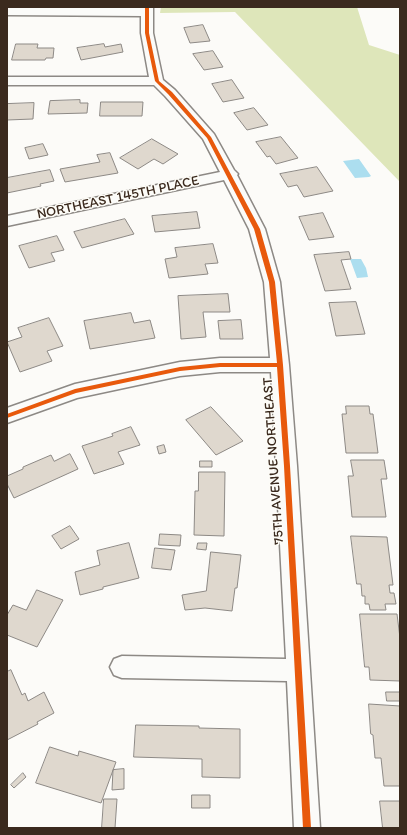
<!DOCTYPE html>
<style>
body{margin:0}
#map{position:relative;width:407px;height:835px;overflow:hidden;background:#fcfbf8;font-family:Itim,sans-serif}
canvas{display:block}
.frame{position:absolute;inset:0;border:8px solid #3b2a1e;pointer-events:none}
</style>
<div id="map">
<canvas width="407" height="835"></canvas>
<div class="frame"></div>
</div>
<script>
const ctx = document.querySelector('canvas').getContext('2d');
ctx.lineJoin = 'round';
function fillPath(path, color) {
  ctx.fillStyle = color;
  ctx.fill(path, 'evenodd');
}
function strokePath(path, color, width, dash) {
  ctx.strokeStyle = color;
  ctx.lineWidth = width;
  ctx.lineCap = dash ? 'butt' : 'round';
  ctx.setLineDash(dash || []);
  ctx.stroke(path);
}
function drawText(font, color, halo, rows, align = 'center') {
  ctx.font = font + ' Itim,sans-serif';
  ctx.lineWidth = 3;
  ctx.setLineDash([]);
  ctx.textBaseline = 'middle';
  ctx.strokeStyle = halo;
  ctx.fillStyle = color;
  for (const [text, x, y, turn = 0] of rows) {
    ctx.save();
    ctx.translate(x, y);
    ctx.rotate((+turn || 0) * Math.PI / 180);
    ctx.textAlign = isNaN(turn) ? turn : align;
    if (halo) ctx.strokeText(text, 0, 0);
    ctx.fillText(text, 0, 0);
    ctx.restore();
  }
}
fillPath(new Path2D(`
 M161,7h196l12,38 31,10v127l-165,-170 -75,1z`), '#dee6ba');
fillPath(new Path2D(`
 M359,159l12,17 -2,1 -14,1 -12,-17z
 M350,259h11l5,9 2,9 -11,1z`), '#acdeef');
const building = new Path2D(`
 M203,25l7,16 -20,2 -6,-15z
 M16,44h22l-1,4h17l-1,10h-7l-1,2h-33z
 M104,44l1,3 16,-3 2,8 -42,8 -4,-12z
 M213,51l10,16 -19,3 -11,-16z
 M232,80l12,18 -21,4 -11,-18z
 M80,100v3h8l-1,10 -39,1 2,-13z
 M101,102h42l-1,14h-42z
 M34,103l-1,16 -26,1v-16z
 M254,108l14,17 -21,5 -13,-17z
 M281,137l17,21 -22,6 -6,-8 -3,1 -11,-15z
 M152,139l26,15 -15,10 -9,-5 -16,10 -18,-11z
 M43,144l5,11 -19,4 -4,-11z
 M110,153l8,20 -53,9 -5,-13 40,-7 -3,-7z
 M317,167l16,24 -29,6 -7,-12 -9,2 -8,-13z
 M50,170l4,11 -14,3 1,2 -34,7v-15z
 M197,212l3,16 -45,4 -3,-16z
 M323,213l11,24 -25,3 -10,-23z
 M125,219l9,15 -52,14 -8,-16z
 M57,236l7,14 -13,3 4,8 -26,7 -10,-22z
 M213,244l5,19 -13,1 3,10 -39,4 -4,-19 12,-2 -2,-9z
 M349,252l2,7 -10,1 10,29 -26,2 -11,-36z
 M228,294l2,18h-27l3,25 -25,2 -3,-43z
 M356,302l9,32 -29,2 -7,-33z
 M131,313l3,10 16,-3 5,18 -65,11 -6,-28z
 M49,318l14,28 -16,5 5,10 -32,11 -13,-30 15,-5 -4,-9z
 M241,320l2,19h-23l-2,-18z
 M346,406h23l1,8h3l5,39h-32l-4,-39h4z
 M211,407l32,34 -27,14 -30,-35z
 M131,427l9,18 -22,7 6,12 -30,10 -12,-28 31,-10 -1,-2z
 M164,445l2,7 -7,2 -2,-7z
 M70,454l8,15 -64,29 -7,-14v-8l16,-7v-2l28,-12 3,6z
 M351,460h33l3,19h-6l5,38h-34l-4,-41h5z
 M200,461h12v6h-12z
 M199,472h26l-1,64 -30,-1 1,-44h3z
 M70,526l9,13 -18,10 -9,-13z
 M160,534l21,1 -1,11 -21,-1z
 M351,536l36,1 6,48h-4l1,8h4l2,11h-11l1,6h-16l-1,-6h-4v-8h-3l-1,-12h-4z
 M129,543l10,35 -36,9v2l-23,6 -5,-23 25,-7 -3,-14z
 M198,543h9l-1,7 -9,-1z
 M155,548l20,2 -4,20 -19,-2z
 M211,552l30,3 -4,33h-2l-3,23 -27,-3 -20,2 -3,-15 24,-4z
 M37,590l26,10 -26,47 -30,-12v-20l6,-10 13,5z
 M360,614h37l3,24v43l-30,-1 -1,-13h-4z
 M11,670l11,25 3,-2 3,8 16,-9 10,21 -17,9 1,2 -31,16v-68z
 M386,692h14v9h-13z
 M369,704l31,2v80h-16l-3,-28h-6l-2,-23 -2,-1z
 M136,725l63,1v2l41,1v49l-38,-1v-18l-68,-2z
 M50,747l28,9 1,-5 37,11 -15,41 -65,-20z
 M124,769v20l-12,1 1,-20z
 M23,773l3,4 -12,11 -3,-3z
 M192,795h18v13h-18z
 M104,799h13l-2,29h-13z
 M380,801h20v27h-17z`);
fillPath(building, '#dfd8ce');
strokePath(building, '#8d8985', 1);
const street = new Path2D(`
 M7,7l134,1v-1h12v26l10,47 12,10 39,44 20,36 4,4 -1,1 28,54 15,53 9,83 8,101 23,362h-26l-7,-147 -165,-3 -8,-3 -4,-8 4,-8 8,-3 164,3 -15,-287h-51l-40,4 -103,22 -70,25v-15l68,-24 105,-22 40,-4h50l-6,-76 -15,-53 -25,-49 -217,46v-10l213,-44 -17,-33 -38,-43 -11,-11h-147v-8h142l-8,-44v-17l-134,-1z`);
strokePath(street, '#8d8985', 3);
fillPath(street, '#fbfbf9');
fillPath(new Path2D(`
 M145,7h4v26l10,48 13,11 39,45 49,92 15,53 8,83 7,101 21,362h-8l-19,-362 -7,-99h-57l-40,4 -104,22 -69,25v-4l68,-25 105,-22 40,-4h57l-8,-81 -15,-53 -47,-91 -39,-44 -13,-13 -10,-48z`), '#e8590c');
drawText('14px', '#3b2a1e', '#fdfcf7', [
 ["NORTHEAST 145TH PLACE",118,198,-12],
 ["75TH AVENUE NORTHEAST",274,461,-94]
]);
</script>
